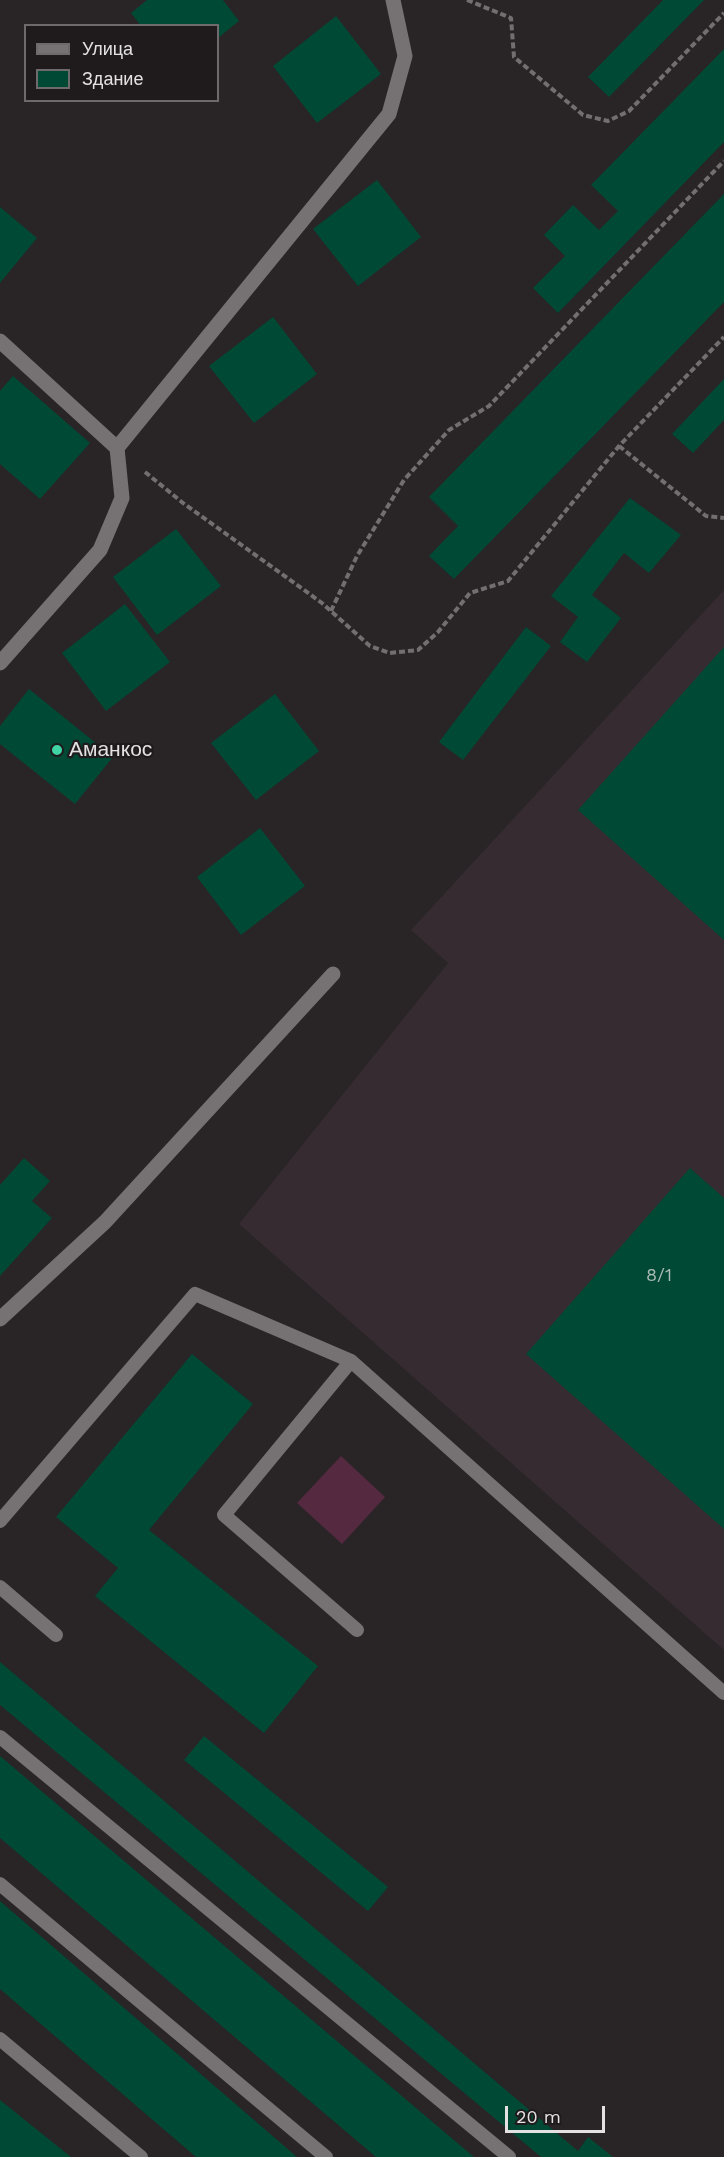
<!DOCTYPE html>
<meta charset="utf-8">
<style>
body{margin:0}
#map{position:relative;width:724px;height:2157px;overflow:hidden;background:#292526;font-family:"Work Sans",sans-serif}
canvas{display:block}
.legend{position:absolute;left:24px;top:24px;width:195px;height:78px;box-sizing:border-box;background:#1f1b1d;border:2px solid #6e6a6c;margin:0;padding:8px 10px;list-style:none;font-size:18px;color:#e4e1e2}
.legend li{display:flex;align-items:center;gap:12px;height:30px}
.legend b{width:30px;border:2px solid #6e6a6c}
.scale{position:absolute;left:505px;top:2106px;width:100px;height:27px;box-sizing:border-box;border:3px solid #e4e1e2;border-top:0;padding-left:8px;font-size:18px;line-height:21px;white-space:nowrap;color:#e4e1e2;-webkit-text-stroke:4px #1f1b1d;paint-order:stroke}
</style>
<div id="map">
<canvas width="724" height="2157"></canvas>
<ul class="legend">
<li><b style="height:8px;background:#767173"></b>Улица</li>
<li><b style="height:16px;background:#004934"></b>Здание</li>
</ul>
<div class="scale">20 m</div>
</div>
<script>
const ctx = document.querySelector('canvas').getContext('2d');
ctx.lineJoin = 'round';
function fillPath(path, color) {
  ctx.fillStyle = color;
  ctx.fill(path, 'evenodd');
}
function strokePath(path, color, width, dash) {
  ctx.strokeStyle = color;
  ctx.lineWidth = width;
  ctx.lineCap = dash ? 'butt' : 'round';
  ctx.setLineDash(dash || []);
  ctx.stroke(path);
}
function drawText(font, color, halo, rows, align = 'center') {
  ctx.font = font + ' "Work Sans",sans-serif';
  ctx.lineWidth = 4.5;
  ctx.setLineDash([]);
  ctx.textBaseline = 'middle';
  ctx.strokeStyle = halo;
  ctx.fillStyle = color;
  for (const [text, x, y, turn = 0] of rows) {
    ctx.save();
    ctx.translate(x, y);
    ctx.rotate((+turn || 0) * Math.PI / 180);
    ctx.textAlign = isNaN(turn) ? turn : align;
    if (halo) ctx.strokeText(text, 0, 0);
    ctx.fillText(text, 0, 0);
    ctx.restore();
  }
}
fillPath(new Path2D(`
 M724,590v1060l-485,-426 209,-261 -37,-33z`), '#352b30');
fillPath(new Path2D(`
 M341,1456l44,41 -43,47 -45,-41z`), '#552940');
fillPath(new Path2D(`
 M147,0h76l16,21 -21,17v-12h-77l-10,-13z
 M663,0h41l-95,97 -21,-20z
 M336,16l45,58 -64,49 -44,-57z
 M724,49v93l-166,171 -25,-25 32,-32 -21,-21 29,-30 26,25 19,-19 -27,-26z
 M377,180l44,57 -63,49 -45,-57z
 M724,194v108l-270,277 -25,-23 29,-30 -29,-29z
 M0,207l37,31 -37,45z
 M273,317l44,57 -63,49 -45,-57z
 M13,376l77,67 -50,56 -40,-35v-73z
 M724,379v41l-31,33 -21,-19z
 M630,498l51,37 -32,38 -25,-20 -32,42 29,23 -34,44 -27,-20 18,-25 -27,-21z
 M176,529l45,57 -64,49 -44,-58z
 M125,604l45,58 -64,49 -44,-58z
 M526,627l25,19 -88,114 -24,-18z
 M724,647v293l-146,-130z
 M29,689l84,68 -38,47 -75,-60v-18z
 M275,694l44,57 -63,49 -45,-57z
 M260,828l45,58 -64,49 -44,-58z
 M24,1158l26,23 -18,20 20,17 -52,58v-91z
 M690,1168l34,30v331l-198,-175z
 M192,1354l61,50 -104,126 169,136 -54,67 -169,-137 23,-28 -62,-51z
 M0,1662l578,489 10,-14 25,20h-72l-541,-452z
 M204,1736l184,151 -20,24 -184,-151z
 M0,1756l474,401h-98l-376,-319z
 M0,1901l297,256h-101l-196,-168z
 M0,2100l71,57h-71z`), '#004934');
strokePath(new Path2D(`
 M467,0l44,18 3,39 69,58 25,6 21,-10 95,-98
 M619,446l87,70 18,2
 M145,472l38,31 139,100 48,43 20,7 28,-3 20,-18 32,-39 38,-12 111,-135 105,-109
 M331,611l26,-55 47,-76 45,-50 40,-24 235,-245`), '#736f70', 4, [6, 3]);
strokePath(new Path2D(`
 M351,1361l-127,154 133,115
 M0,1521l195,-227 156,67 373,332
 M0,1587l56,48
 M0,1737l509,420
 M0,1884l326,273
 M0,2039l141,118`), '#767173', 14);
strokePath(new Path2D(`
 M0,341l117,107
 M0,663l100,-113 22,-52 -5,-50 272,-334 16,-58 -12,-56
 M0,1319l105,-97 228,-248`), '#767173', 15);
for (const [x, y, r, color] of [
 [57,750,6,"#3ed4a3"]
]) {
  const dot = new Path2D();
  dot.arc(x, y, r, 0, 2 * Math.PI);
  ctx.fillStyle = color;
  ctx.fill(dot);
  strokePath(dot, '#1f1b1d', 2);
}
drawText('18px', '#abbbb6', null, [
 ["8/1",659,1276]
]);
drawText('21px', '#e4e1e2', '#1f1b1d', [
 ["Аманкос",69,750]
], 'left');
</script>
